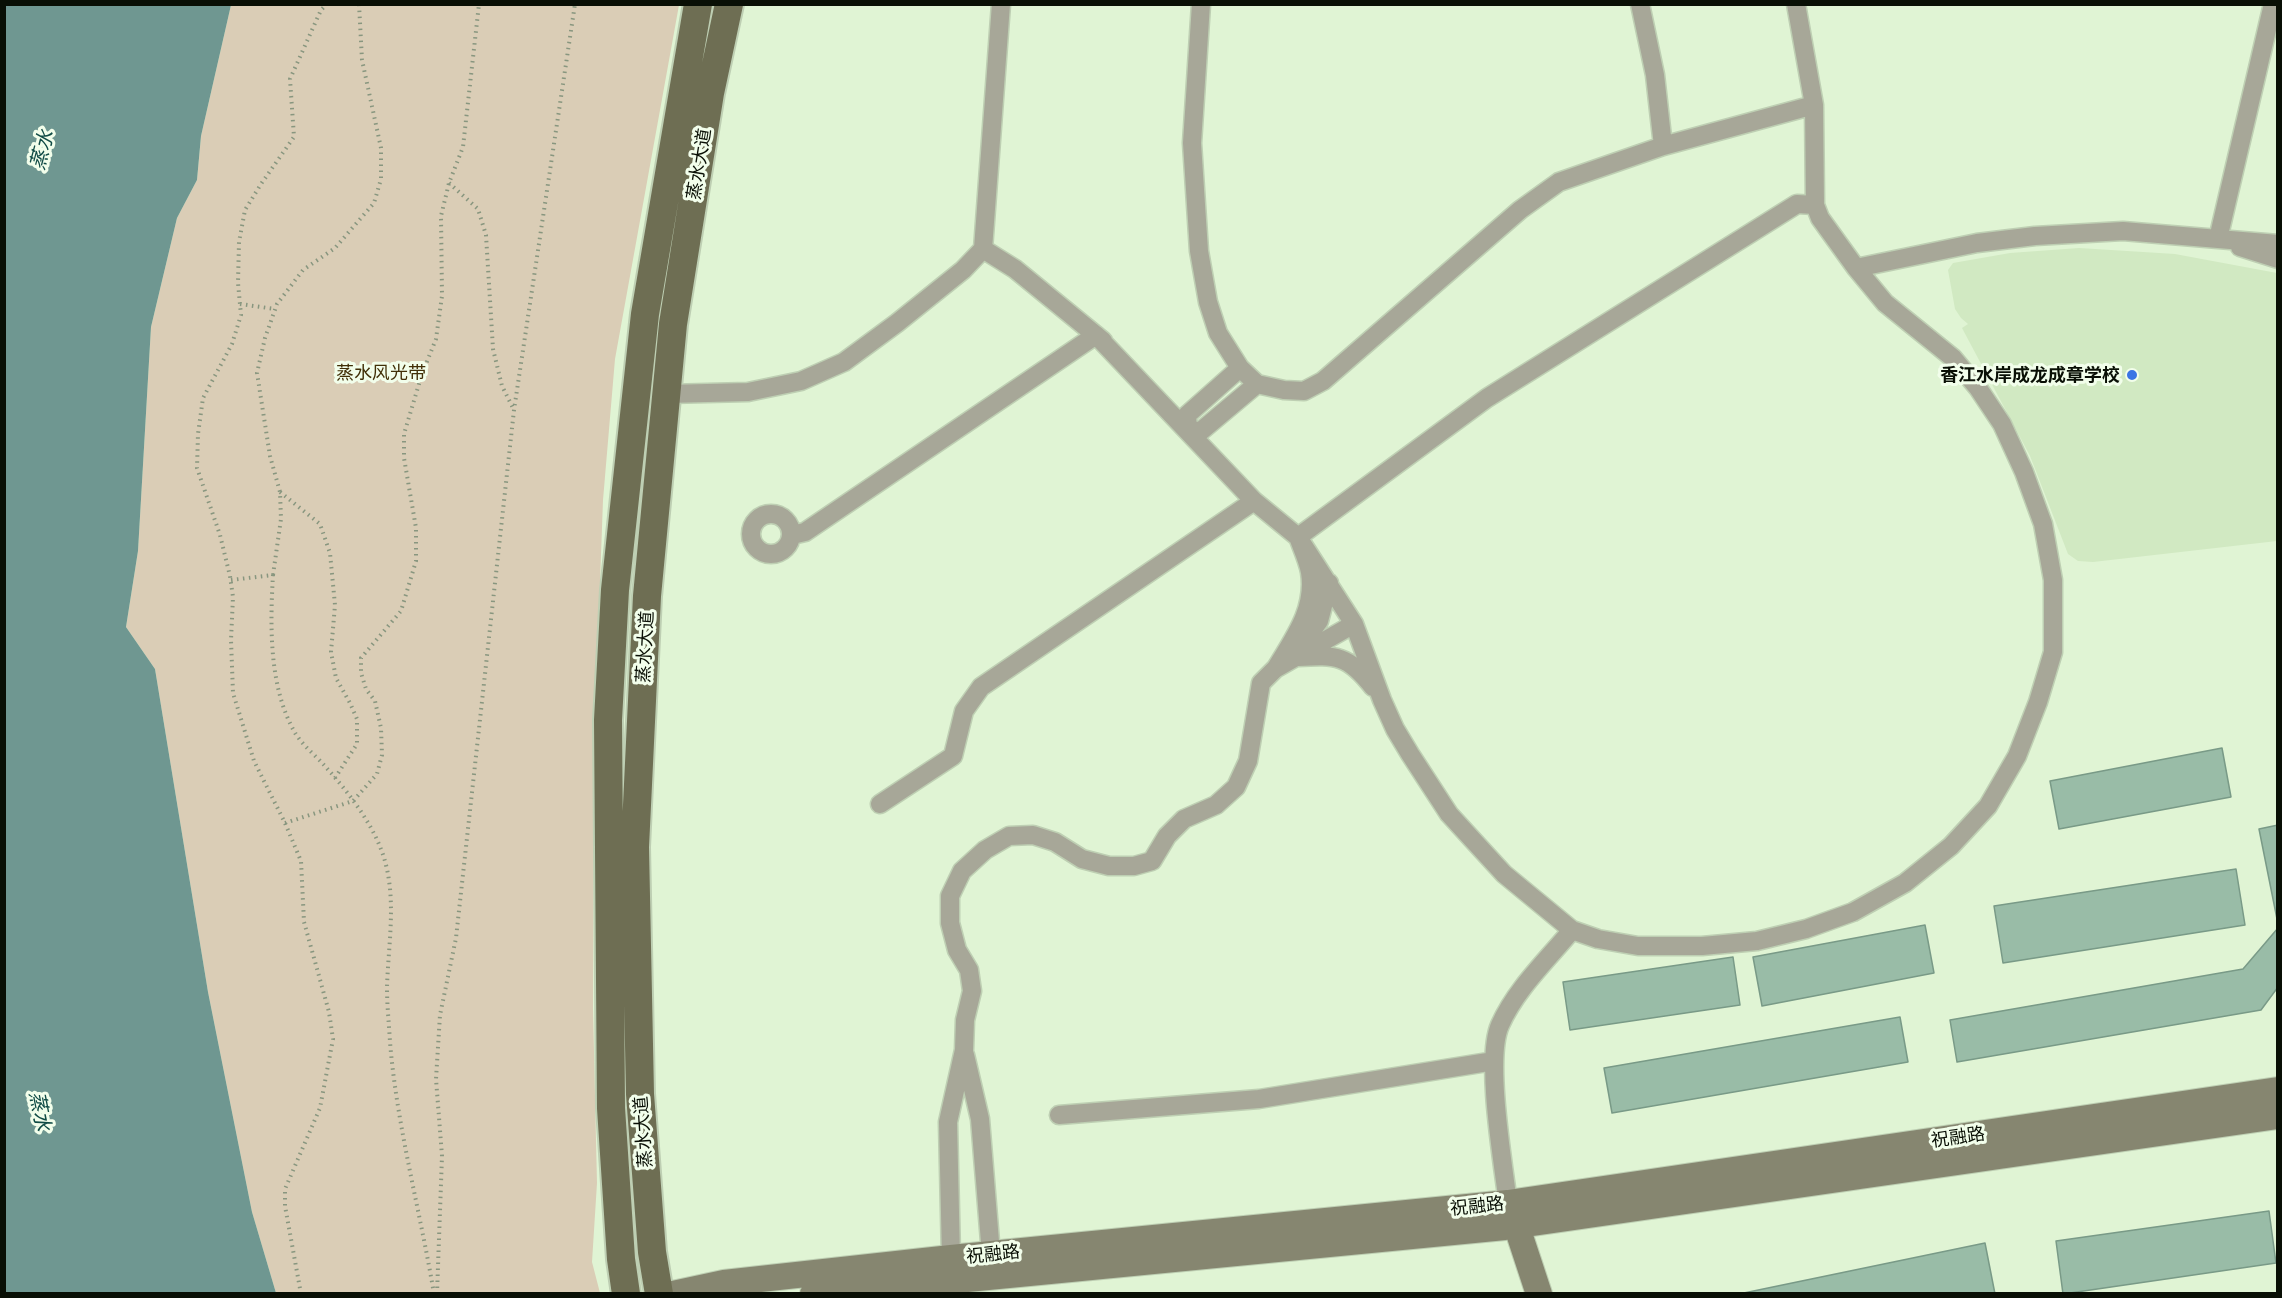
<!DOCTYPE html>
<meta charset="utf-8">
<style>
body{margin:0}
#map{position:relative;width:2282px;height:1298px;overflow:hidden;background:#e0f4d4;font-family:"Exo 2",sans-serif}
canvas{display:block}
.frame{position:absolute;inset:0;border:6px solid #090f05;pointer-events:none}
</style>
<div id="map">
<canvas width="2282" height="1298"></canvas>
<div class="frame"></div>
</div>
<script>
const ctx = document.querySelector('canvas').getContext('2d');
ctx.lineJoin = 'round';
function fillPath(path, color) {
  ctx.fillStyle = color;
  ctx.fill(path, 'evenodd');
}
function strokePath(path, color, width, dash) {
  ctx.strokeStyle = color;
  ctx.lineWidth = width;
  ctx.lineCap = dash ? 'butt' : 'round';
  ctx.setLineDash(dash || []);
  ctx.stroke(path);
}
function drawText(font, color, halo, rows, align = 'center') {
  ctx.font = font + ' "Exo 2","Noto Sans SC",sans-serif';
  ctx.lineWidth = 6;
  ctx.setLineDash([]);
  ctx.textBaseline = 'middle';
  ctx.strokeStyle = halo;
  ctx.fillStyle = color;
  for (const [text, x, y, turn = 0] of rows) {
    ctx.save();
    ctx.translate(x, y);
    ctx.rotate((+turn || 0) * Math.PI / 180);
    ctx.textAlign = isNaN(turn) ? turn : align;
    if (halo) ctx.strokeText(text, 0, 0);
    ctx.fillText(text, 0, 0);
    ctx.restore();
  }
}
fillPath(new Path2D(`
 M2079,248l96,6 102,19v268l-184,21 -15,-1 -10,-7 -38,-98 -68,-128 6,-4 -7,-6 -6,-9 -7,-39 5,-7 57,-10z`), '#d1e9c2');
fillPath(new Path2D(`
 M231,5h448l-64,354 -12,141 -9,247 -1,261 4,175 -5,79 8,31h-324l-24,-81 -44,-220 -53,-323 -29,-42 12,-76 13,-224 26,-109 20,-38 4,-44z`), '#dacdb6');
fillPath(new Path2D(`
 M5,4l226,1 -30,131 -4,44 -20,38 -26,109 -13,224 -12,76 29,42 53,323 44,220 24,81h-271z`), '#6f9791');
const building = new Path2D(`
 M2222,748l9,49 -172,32 -9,-48z
 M2278,825v99l-19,-95z
 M2236,869l9,56 -242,38 -9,-57z
 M1925,925l9,48 -172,33 -9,-49z
 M2278,928v59l-17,23 -304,52 -7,-42 293,-51z
 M1733,957l7,48 -170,25 -7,-48z
 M1900,1017l8,45 -296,51 -8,-45z
 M2269,1211l7,52 -213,31 -7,-53z
 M1985,1243l10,51h-256z`);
fillPath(building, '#99bca7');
strokePath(building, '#799a87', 1.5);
const street = new Path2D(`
 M1201,4l-9,139 7,108 9,51 10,31 22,35 17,16 27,6 20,1 19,-10 197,-171 39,-28 104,-36 151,-41
 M1640,4l15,71 8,71
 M2218,239l55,-235
 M2240,247l38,12
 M983,249l32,20 88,72
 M1856,268l121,-25 58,-7 88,-5 155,13
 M1240,368l-53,47 1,15 13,1 56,-47
 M667,394l81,-2 53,-11 43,-19 53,-39 66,-53 20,-21 18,-245
 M751 534a20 20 0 1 1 40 0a20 20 0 1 1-40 0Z
 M792,535l13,-3 291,-197 158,166 44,36 56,87 28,76 13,29 15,25 39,60 55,60 68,56 26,9 40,7h64l55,-5 49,-12 47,-17 52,-29 46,-37 37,-40 29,-50 21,-54 15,-50v-72l-10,-56 -19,-52 -22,-48 -24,-36 -25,-30 -68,-55 -29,-35 -36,-50 -5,-13 -1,-100 -18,-101
 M1297,651l22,-30 10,-38
 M1298,657c39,-2 50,-2 75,30
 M1276,668c18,-30 40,-59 34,-96 -2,-11 -8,-24 -12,-35l189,-139 310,-194 18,1
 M880,804l73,-48 11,-45 17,-24 273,-186
 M965,1055l15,64 11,135
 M1059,1115l200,-16 235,-38
 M1508,1203c-5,-40 -23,-144 -8,-178 16,-36 47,-65 72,-95
 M951,1258l-3,-136 16,-72 1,-30 7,-29 -3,-21 -12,-20 -7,-27v-27l12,-25 23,-21 24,-14 24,-1 22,7 27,17 27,7h25l18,-5 15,-25 17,-17 32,-14 20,-18 12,-26 13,-78 14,-14 79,-45`);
const secondary = new Path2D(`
 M1512,1212l27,82
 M673,1294l51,-11 227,-25 557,-55 770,-113
 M813,1294l692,-67 773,-111`);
const primary = new Path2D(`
 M626,1294l-5,-35 -10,-151 -3,-388 7,-130 30,-276 53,-310
 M659,1294l-7,-42 -12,-158 -5,-247 12,-251 26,-272 37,-231 19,-89`);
strokePath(street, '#becfb3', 21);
strokePath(secondary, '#becfb3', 28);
strokePath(primary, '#becfb3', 32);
strokePath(new Path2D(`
 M449,183l29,26 8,26 7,114 9,37 12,24
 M240,304l35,5
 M280,492l40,32 10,29 5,52 -4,47 5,26 14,25 7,16v25l-22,34
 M273,575l8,-56 -1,-27 -10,-36 -13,-83 8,-35 12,-34 26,-34 32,-22 39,-45 7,-24v-31l-19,-88 -3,-56
 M231,580l42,-5c-3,51 -4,111 21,156 7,13 21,24 30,34 25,28 53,63 62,100 10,40 2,83 1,123 0,18 2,36 3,54 7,85 30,168 44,252
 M285,823l68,-22 24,-27 5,-19 -1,-27 -6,-27 -9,-12 -5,-16v-15l40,-47 15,-50v-33l-12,-70v-24l18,-60 14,-35 6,-43 -1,-80 8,-33 14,-36 16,-143
 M301,1294l-16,-88v-17l35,-81 13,-69 -4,-27 -25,-90 -3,-61 -16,-38 -31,-62 -21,-68 -2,-53 2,-43 -3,-21 -10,-41 -23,-67 1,-34 5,-36 29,-54 9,-29 -3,-32 1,-41 6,-32 16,-26 33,-47 -4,-58 31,-69 6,-6
 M437,1294l5,-138 -6,-77 4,-64 16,-77 58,-528 61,-406`), '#88967f', 4, [1.5, 4.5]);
strokePath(street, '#a7a798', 18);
strokePath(secondary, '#868670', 26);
strokePath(primary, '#6e6e53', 28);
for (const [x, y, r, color] of [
 [2132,375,6,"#3b75e4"]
]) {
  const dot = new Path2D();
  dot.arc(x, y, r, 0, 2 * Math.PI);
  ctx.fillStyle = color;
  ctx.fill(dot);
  strokePath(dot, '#f2feeb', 2);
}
drawText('18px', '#090f05', '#f2feeb', [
 ["蒸水大道",699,164,-81],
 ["蒸水大道",645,647,-87],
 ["蒸水大道",643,1132,-94],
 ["祝融路",1958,1137,-8],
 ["祝融路",1477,1206,-6],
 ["祝融路",993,1254,-6]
]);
drawText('18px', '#412f07', '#f2feeb', [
 ["蒸水风光带",381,373]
]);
drawText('bold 18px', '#090f05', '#f2feeb', [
 ["香江水岸成龙成章学校",2120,375]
], 'right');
drawText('italic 20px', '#104b45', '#f2feeb', [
 ["蒸水",42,150,-75],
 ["蒸水",40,1111,79]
]);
</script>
